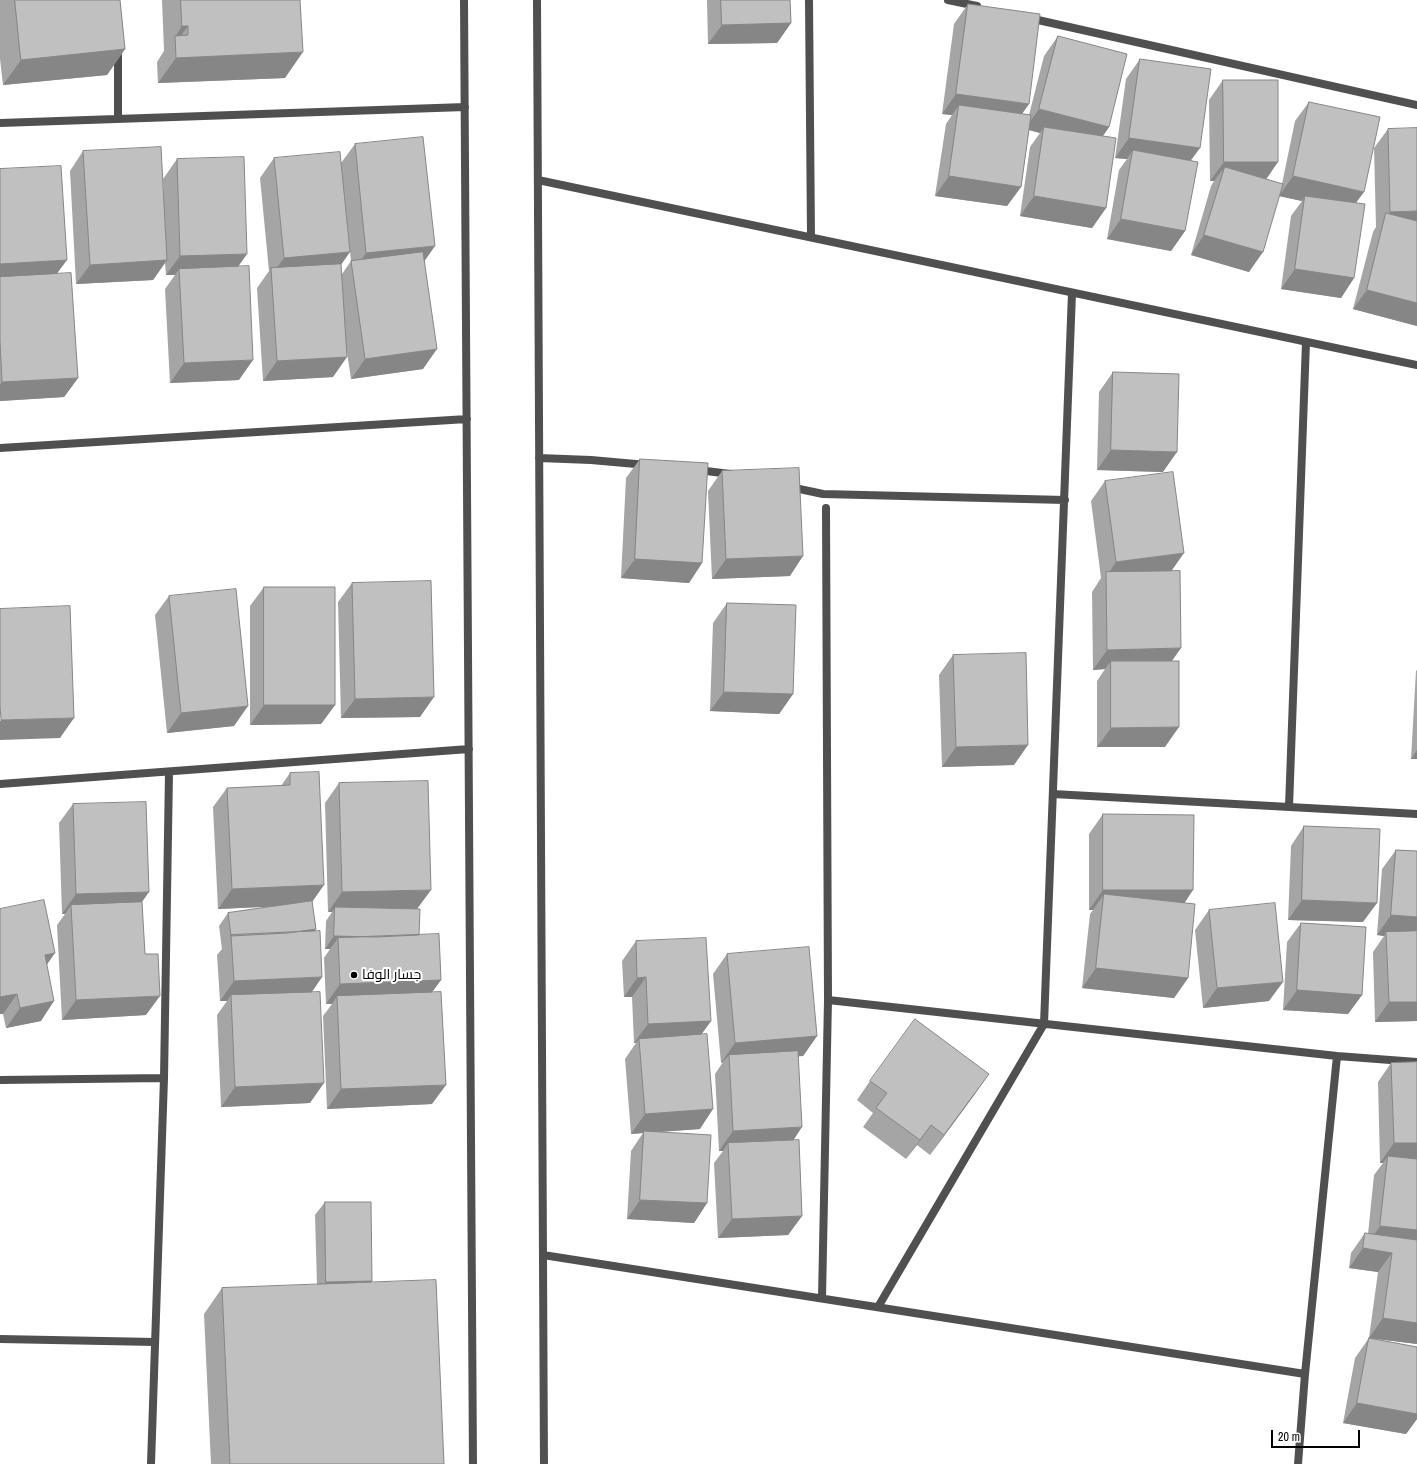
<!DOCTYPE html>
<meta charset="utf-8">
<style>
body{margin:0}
#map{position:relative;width:1417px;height:1464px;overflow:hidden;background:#fff;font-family:"Archivo Narrow",sans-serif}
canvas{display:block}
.scale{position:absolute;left:1271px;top:1430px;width:89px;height:18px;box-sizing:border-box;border:2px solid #000;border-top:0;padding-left:5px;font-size:12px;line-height:14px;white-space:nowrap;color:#000;-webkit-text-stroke:3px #fff;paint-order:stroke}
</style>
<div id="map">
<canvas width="1417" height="1464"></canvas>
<div class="scale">20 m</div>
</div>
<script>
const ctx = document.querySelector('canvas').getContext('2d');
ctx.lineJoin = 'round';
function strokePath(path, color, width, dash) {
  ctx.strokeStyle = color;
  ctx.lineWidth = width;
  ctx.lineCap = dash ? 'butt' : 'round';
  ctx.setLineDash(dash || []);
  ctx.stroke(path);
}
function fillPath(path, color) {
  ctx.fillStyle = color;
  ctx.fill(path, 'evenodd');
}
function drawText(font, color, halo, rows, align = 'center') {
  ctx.font = font + ' "Archivo Narrow",Cairo,sans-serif';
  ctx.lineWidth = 4;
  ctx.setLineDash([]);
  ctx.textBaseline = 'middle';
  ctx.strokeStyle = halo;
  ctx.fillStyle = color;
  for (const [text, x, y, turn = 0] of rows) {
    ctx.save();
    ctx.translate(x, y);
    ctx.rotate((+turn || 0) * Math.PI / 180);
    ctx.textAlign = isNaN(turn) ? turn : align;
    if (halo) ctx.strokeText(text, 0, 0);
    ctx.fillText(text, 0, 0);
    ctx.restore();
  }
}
strokePath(new Path2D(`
 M464,0l9,1464
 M537,0l7,1464
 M809,0l2,237
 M948,0l29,6
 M1029,18l388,87
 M118,50v69
 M0,123l465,-16
 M538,180l879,185
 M0,448l467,-29
 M539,458l52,2 56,5
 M698,470l32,4
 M790,487l33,7 242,6
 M826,508l2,492 509,56 80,6
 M0,784l469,-35
 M1053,794l364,20
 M1289,807l17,-465
 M0,1080l164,-2
 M543,1255l762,119
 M822,1298l6,-298
 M878,1307l166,-283 28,-731
 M0,1339l155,3
 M151,1464l13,-386 5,-306
 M1298,1464l7,-90 32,-318`), '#505050', 8);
fillPath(new Path2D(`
 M0,0h120l5,49 -18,26 -104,10 -3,-26z
 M162,0h138l-15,78 -127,5 -1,-21 7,-11z
 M707,0h83l1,23 -14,20 -69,1z
 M968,4l54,110 7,1 15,-59 14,-20 51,91 -6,9 3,72 -14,20 -72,-12 10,-69 10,-14 -11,-3 -8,57 -14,19 -72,-10 11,-72 6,-9 -10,-1 12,-90z
 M1140,59l51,102 -6,70 -14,20 -64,-12 12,-69 8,-11 -12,-1 11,-79z
 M1223,80l43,99 16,5 13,-63 14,-19 47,101 -2,75 -13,20 -60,-9 10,-73 11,-15 -23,-5 -30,76 -58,-17 20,-69 3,-5h-4l-1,-81z
 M1388,129l29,197 -64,-17 20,-77 3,-5 -2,-79z
 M355,144l69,117 -1,108 -72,10 -5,-33 -13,31 -70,4 -6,-93 12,-17 -9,-93 14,-20 67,5zM344,193l7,68 -9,13 -1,-9z
 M83,151l81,46 -1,-18 14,-20 61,107 1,114 -69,3 -5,-94 10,-14h-9l-1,-12 -12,17 -77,4 -6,-113z
 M0,169l57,105 21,104 -14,19 -64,4z
 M1113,372l50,100 -66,-2 2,-78z
 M640,459l62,104 -13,20 -68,-5 5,-100z
 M722,471l68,105 -78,3 -4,-88z
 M1105,481l67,90v90l-7,86h-68v-66l8,-12 -12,1 -1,-78 9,-14 -10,-77z
 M352,583l68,134 -79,1 -3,-116z
 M264,587l71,118 -14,19 -71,1v-119z
 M169,596l65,130 -67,7 -12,-118z
 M727,603l66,91 -14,20 -69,-3 3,-88z
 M953,655l61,110 -72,2 -3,-92z
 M1417,670v89h-6l5,-88z
 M290,773l22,129 4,27 -1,3 7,45 -10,15 -2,111 -89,4 -4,-92 10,-14h-7l-3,-46 5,-6 -3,-23 9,-13 47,-7 -57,3 -5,-102 14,-19 54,-2z
 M339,783l79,126 1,26 22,45 -9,12v112l-105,5 -4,-93 9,-12h-6l-2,-46 6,-9h-5l1,-28 6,-9h-4l-3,-109z
 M73,804l69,98 4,113 -84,5 -5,-95 8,-11h-3l-3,-91z
 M1103,814l81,89 4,75 -14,20 -92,-10 8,-74 3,-4h-4v-76z
 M1304,826l59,96 -75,-2 3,-74z
 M1396,850l21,1v170l-42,1 -2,-70 11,-16 -7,-1 5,-66z
 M0,909l47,55 -6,57 -35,7 -3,-14h-3z
 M1209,910l60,91 -66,7 -8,-78z
 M1301,923l61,72 -14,19 -65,-4 4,-68z
 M636,941l75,80 -10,14 -1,94 -41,3 48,71 -13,20 -67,-4 4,-68 12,-18 -12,1 -6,-75 11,-16h-2l-2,-46h-8l-2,-36z
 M727,954l90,82 -14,20h-4l-6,85 9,75 -14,19 -70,3 -4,-75 9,-12h-4l-4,-77 8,-12 -2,1 -8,-89z
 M1417,1062v282l-48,-6 9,-66 -29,-4 2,-15 14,-20 3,1 6,-59 9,-12h-3l-2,-81 13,-19z
 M870,1081l105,13 -45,61 -13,-10 -11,14 -43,-32 10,-14 -16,-13z
 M325,1202l47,79 -1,2 73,181h-233l-7,-150 18,-26 95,-3 -2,-70z
 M1369,1338l48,9v72l-11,15 -63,-11 12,-65z`), '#a5a5a5');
fillPath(new Path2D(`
 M791,23l-14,20 -69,1 14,-19z
 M182,26h6l-13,18v-7z
 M125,49l-18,26 -104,10 18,-25z
 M303,52l-18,26 -127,5 18,-25z
 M956,94l73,10 -14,20 -56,-19 -7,10 -10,-1z
 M1039,109l70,18 -14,20 -51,-20 -4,6 -15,-4z
 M1129,138l71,10 -14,19 -53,-17 -6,9 -12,-1z
 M1224,162h54l-13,19 -40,-14 -11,14h-4z
 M949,176l72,11 -14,19 -72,-10z
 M1293,176l71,16 -14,19 -45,-15 -3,5 -23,-5z
 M1034,196l72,12 -14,20 -72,-12z
 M1417,211v19l-33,-10 6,-8z
 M1121,219l64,12 -14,20 -64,-12z
 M1204,235l59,17 -14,20 -58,-17z
 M435,246l-14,20 -68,7 13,-20z
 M350,252l-14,20 -65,4 13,-18z
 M247,254l-14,20 -54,-5 -4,6h-9l14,-19z
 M67,260l-14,19 -53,4v-19z
 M167,260l-14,20 -77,4 14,-19z
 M1295,269l59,9 -13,20 -60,-9z
 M1367,290l50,13v23l-64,-17z
 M437,349l-14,20 -72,10 14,-20z
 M347,357l-14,20 -70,4 14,-20z
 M253,360l-14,20 -69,3 14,-20z
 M78,378l-14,19 -64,4v-16l2,-3z
 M1111,450l66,2 -14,20 -66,-2z
 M1184,553l-14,20 -64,4 10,-15z
 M803,556l-13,20 -78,3 14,-20z
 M635,559l67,4 -13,20 -68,-5z
 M1181,648l-14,20 -56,-7 -6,8 -12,1 14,-20z
 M724,692l69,2 -14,20 -69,-3z
 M434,697l-14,20 -79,1 14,-19z
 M264,705h71l-14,19 -71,1z
 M248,706l-14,20 -67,7 14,-20z
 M74,718l-14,20 -60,2v-19l1,-1z
 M1179,727l-14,20h-68l14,-19z
 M1028,745l-14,20 -72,2 14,-20z
 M1417,750v9h-6z
 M324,885l-14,20 -92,4 14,-20z
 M431,890l-14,19 -82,-2 -3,5h-4l14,-20z
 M1103,890h90l-13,20 -76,-16 -11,16h-4z
 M149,892l-14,20 -64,-7 -6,9h-3l14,-20z
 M1302,900l75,3 -14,19 -75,-2z
 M1391,915l26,2v21l-31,-6 -2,4 -7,-1z
 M316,929l-9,13 -75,-1z
 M334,936l85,2h-81l-8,11h-5z
 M55,953l-14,20 4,-18z
 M1096,968l92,10 -14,20 -92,-10z
 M322,977l-14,20 -77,-2 -4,6h-7l14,-20z
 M646,977l-14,20h-8l13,-19z
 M441,980l-14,19 -90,-3 -5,8h-6l14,-20z
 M1283,982l-14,19 -66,7 14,-20z
 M1297,990l65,5 -14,19 -65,-4z
 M17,994l-14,20h-3v-17z
 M160,996l-14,19 -84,5 14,-20z
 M54,1001l-13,20 -35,7 14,-20z
 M1389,1002h28v19l-42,1z
 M711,1021l-14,19 -58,-1 -3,4h-2l14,-19z
 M817,1036l-14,20 -74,6v-7l-6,7 -2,1 14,-20z
 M989,1074l-14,20 -45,61 14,-20z
 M324,1083l-14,20 -89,4 14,-20z
 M446,1085l-14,19 -105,5 14,-20z
 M713,1109l-13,20 -56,4v-2l-1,2 -12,1 14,-20z
 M931,1125l-14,20 -11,14 14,-19z
 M802,1127l-13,20 -61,-4 -5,8h-4l14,-20z
 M1394,1143h23v19l-29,-6 -5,7h-3z
 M640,1200l67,3 -13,20 -67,-4z
 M802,1216l-14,19 -70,3 14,-19z
 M1380,1226l37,4v21l-50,-6z
 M1363,1248l29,5 -14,19 -29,-4z
 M372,1281l-9,14h-46l9,-13z
 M1383,1318l34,5v21l-48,-6z
 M1357,1403l60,11v5l-11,15 -63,-11z`), '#868686');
const building = new Path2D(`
 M15,0h105l5,49 -104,11z
 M181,0h119l3,52 -127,6 -1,-22 13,-1v-9h-6z
 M721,0h69l1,23 -69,2z
 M968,4l72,10 -11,90 -73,-10z
 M1058,36l69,18 -18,73 -70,-18z
 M1140,59l71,10 -11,79 -71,-10z
 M1223,80h55v82h-54z
 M1309,102l71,15 -16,75 -71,-16z
 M959,105l72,10 -10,72 -72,-11z
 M1044,127l72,11 -10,70 -72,-12z
 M1417,128v83l-27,1 -2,-83z
 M423,137l12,109 -69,7 -11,-109z
 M161,147l6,113 -77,5 -7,-114z
 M1133,150l65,12 -13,69 -64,-12z
 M340,152l10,100 -66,6 -10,-100z
 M244,157l3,97 -67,2 -3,-97z
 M61,166l6,94 -67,4v-95z
 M1225,167l58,17 -20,68 -59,-17z
 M1305,196l60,8 -11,74 -59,-9z
 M1386,213l31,8v82l-50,-13z
 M423,252l14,97 -72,10 -14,-98z
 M341,264l6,93 -70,4 -6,-93z
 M249,266l4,94 -69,3 -5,-94z
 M71,273l7,105 -76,4 -2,-41v-64z
 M1113,372l66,2 -2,78 -66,-2z
 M640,459l68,4 -6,100 -67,-4z
 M799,468l4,88 -77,3 -4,-88z
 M1173,472l11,81 -68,9 -11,-81z
 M1180,571l1,77 -74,2 -1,-78z
 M431,581l3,116 -79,2 -3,-116z
 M264,587h71v118h-71z
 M236,589l12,117 -67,7 -12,-117z
 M727,603l69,2 -3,89 -69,-2z
 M70,606l4,112 -73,2 -1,-15v-96z
 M1026,653l2,92 -72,2 -3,-92z
 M1111,661h68v66l-68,1z
 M319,772l5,113 -92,4 -5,-101 63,-3v-12z
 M428,781l3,109 -89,2 -3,-109z
 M146,802l3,90 -73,2 -3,-90z
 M1103,814l91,1 -1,75h-90z
 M1304,826l76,3 -3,74 -75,-3z
 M1396,850l21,1v66l-26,-2z
 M1104,894l91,10 -7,74 -92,-10z
 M44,900l11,53 -10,2 9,46 -34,7 -3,-14 -17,3v-88z
 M312,901l4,28 -28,4 -57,3 -3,-23z
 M142,902l3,52h13l2,42 -84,4 -5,-95z
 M1275,903l8,79 -66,6 -8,-78z
 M335,907l85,2 -1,26 -43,2 -42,-1z
 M1301,923l65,4 -4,68 -65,-5z
 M320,931l2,46 -88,4 -3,-46z
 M1417,931v71h-28l-3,-70z
 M439,934l2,46 -101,4 -2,-46z
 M706,938l5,83 -63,3 -2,-47 -9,1 -1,-37z
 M809,947l8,89 -82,7 -8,-89z
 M320,992l4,91 -89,4 -4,-92z
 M441,992l5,93 -105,4 -4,-93z
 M915,1019l74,55 -45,61 -13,-10 -11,15 -44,-32 11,-15 -17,-12z
 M707,1034l6,75 -68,5 -6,-75z
 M798,1051l4,76 -69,4 -4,-76z
 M1417,1062v81h-23l-3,-80z
 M644,1131l67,4 -4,68 -67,-3z
 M799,1140l3,76 -70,3 -4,-76z
 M1388,1156l29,3v71l-37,-4z
 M325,1202h46l1,79 -46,1z
 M1365,1233l52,7v83l-34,-5 9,-65 -29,-5z
 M436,1280l8,184h-214l-8,-176z
 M1369,1338l48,9v67l-60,-11z`);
fillPath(building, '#c0c0c0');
strokePath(building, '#868686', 1);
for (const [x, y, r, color] of [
 [354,975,4,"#000"]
]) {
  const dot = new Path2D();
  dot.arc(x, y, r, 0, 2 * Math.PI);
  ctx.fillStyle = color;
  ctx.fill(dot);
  strokePath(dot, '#fff', 1.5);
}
drawText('14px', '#000', '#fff', [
 ["جسار الوفا",362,975]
], 'left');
</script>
